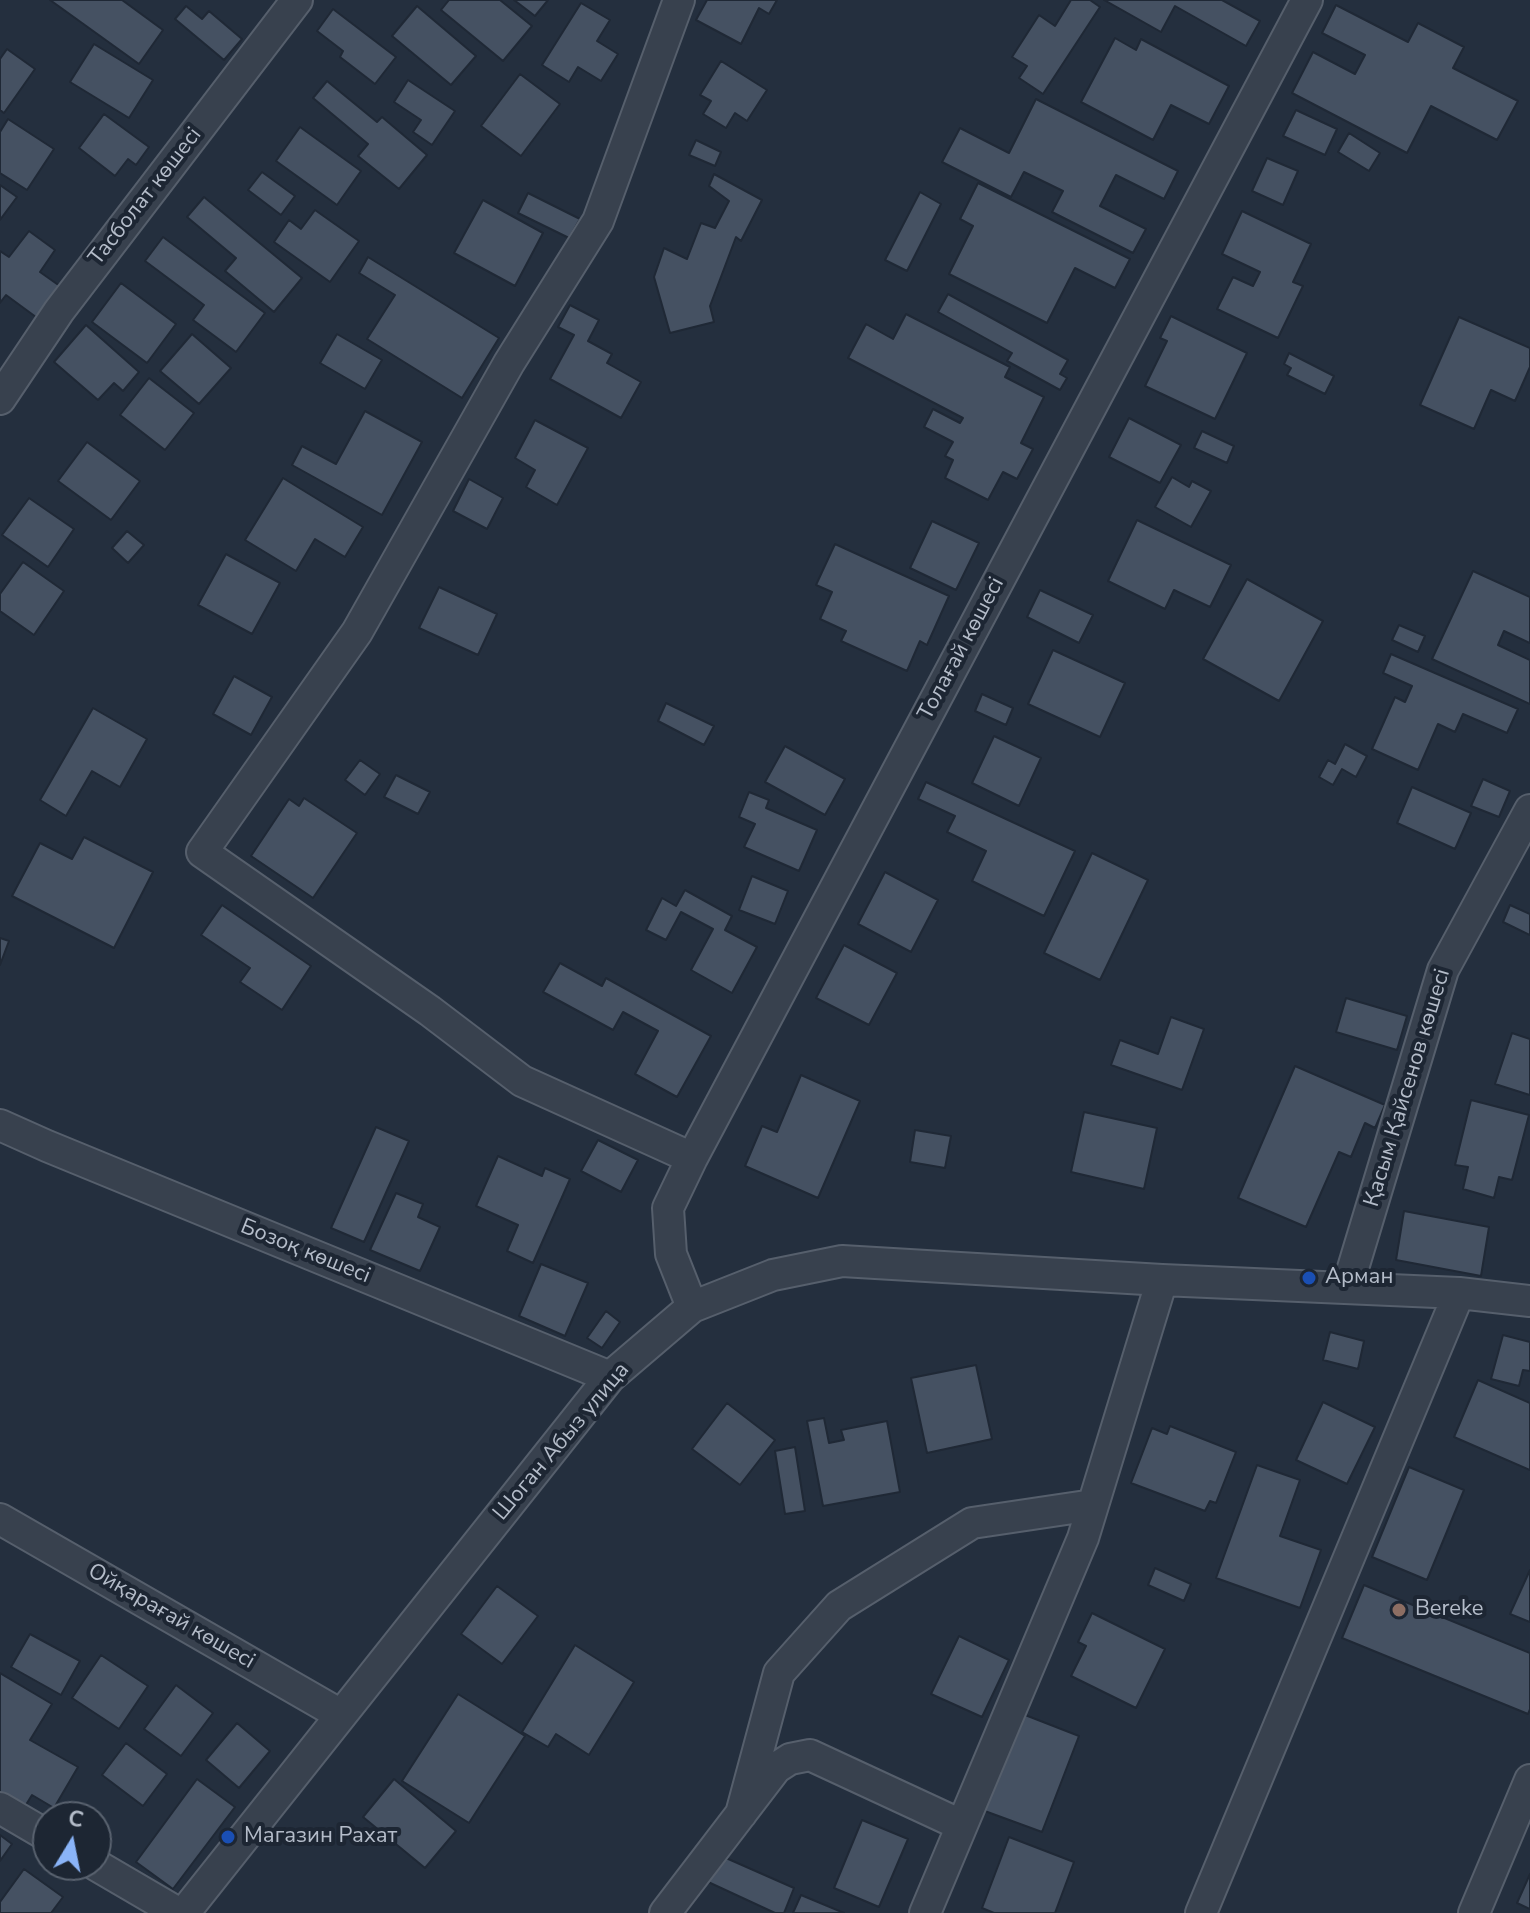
<!DOCTYPE html>
<meta charset="utf-8">
<style>
body{margin:0}
#map{position:relative;width:1530px;height:1913px;overflow:hidden;background:#242f3e;font-family:"Nunito Sans",sans-serif}
canvas{display:block}
.north{position:absolute;left:32px;top:1801px;width:80px;height:80px;box-sizing:border-box;background:#1d2633;border:2px solid #59626f;border-radius:50%;rotate:10deg;font-size:22px;font-weight:700;line-height:32px;text-align:center;color:#b4bcc9}
.north::after{content:'';display:block;margin:auto;width:28px;height:36px;background:#8ab4f8;clip-path:polygon(50% 0,100% 100%,50% 72%,0 100%)}
</style>
<div id="map">
<canvas width="1530" height="1913"></canvas>
<div class="north">С</div>
</div>
<script>
const ctx = document.querySelector('canvas').getContext('2d');
ctx.lineJoin = 'round';
function fillPath(path, color) {
  ctx.fillStyle = color;
  ctx.fill(path, 'evenodd');
}
function strokePath(path, color, width, dash) {
  ctx.strokeStyle = color;
  ctx.lineWidth = width;
  ctx.lineCap = dash ? 'butt' : 'round';
  ctx.setLineDash(dash || []);
  ctx.stroke(path);
}
function drawText(font, color, halo, rows, align = 'center') {
  ctx.font = font + ' "Nunito Sans",sans-serif';
  ctx.lineWidth = 8;
  ctx.setLineDash([]);
  ctx.textBaseline = 'middle';
  ctx.strokeStyle = halo;
  ctx.fillStyle = color;
  for (const [text, x, y, turn = 0] of rows) {
    ctx.save();
    ctx.translate(x, y);
    ctx.rotate((+turn || 0) * Math.PI / 180);
    ctx.textAlign = isNaN(turn) ? turn : align;
    if (halo) ctx.strokeText(text, 0, 0);
    ctx.fillText(text, 0, 0);
    ctx.restore();
  }
}
const building = new Path2D(`
 M50,0h72l41,30 -24,34z
 M449,0h51l32,26 -29,35 -62,-51z
 M514,0h34l-13,16z
 M707,0h70l-8,14 -10,-6 -18,36 -45,-24z
 M1071,0h19l10,7 -57,87 -24,-16 8,-12 -15,-9 27,-42 16,11z
 M1104,0h118l38,21 -14,25 -71,-40 -14,26z
 M581,3l29,17 -13,21 21,13 -17,27 -23,-14 -9,15 -27,-17z
 M1336,5l72,37 10,-19 46,24 -11,21 65,33 -21,39 -66,-34 -24,47 -115,-60 21,-41 42,22 10,-19 -43,-22z
 M186,6l16,13 7,-8 33,28 -18,21 -49,-41z
 M417,6l59,50 -25,29 -59,-49z
 M333,9l63,48 -21,27 -35,-27 3,-6 -26,-20z
 M1115,38l21,12 5,-11 88,47 -20,38 -38,-19 -18,35 -72,-38z
 M94,44l59,36 -24,38 -59,-36z
 M7,49l28,20 -31,44 -4,-3v-51z
 M721,61l46,29 -20,31 -12,-8 -9,15 -23,-14 8,-13 -11,-6z
 M520,74l40,30 -39,52 -40,-30z
 M408,80l47,31 -23,34 -19,-13 8,-12 -27,-18z
 M327,81l50,41 5,-5 45,38 -28,34 -41,-33 10,-12 -55,-46z
 M1036,99l142,72 -14,28 -48,-24 -16,31 46,23 -13,24 -81,-41 11,-21 -39,-19 -13,25 -69,-35 18,-34 49,25z
 M1296,110l41,19 -12,26 -42,-19z
 M104,114l45,33 -13,18 -8,-6 -13,17 -36,-28z
 M8,119l46,30 -27,41 -27,-17v-41z
 M300,127l61,44 -24,34 -61,-44z
 M1349,133l31,20 -11,18 -31,-19z
 M696,140l25,12 -6,14 -26,-11z
 M1267,158l31,13 -15,34 -31,-14z
 M262,172l33,24 -14,19 -33,-25z
 M714,174l48,26 -21,41 -5,-4 -26,69 4,16 -44,11 -16,-56 10,-29 23,11 14,-36 14,5 14,-27 -20,-15z
 M978,183l152,76 -15,29 -40,-20 -28,55 -98,-49 24,-48 -13,-7z
 M0,185l17,12 -17,23z
 M920,192l21,12 -34,67 -22,-11z
 M528,193l52,26 -11,19 -51,-25z
 M204,197l98,81 -28,34 -49,-41 11,-13 -49,-41z
 M483,200l60,33 -28,53 -61,-33z
 M315,210l44,31 -29,41 -56,-40 15,-22 12,9z
 M1242,211l69,33 -18,38 10,4 -25,52 -61,-29 16,-32 20,9 7,-14 -38,-18z
 M29,231l26,19 -15,22 24,17 -24,31 -34,-25 -6,8v-52l9,6z
 M163,237l102,76 -29,39 -43,-32 11,-15 -59,-44z
 M368,257l131,81 -37,60 -95,-59 28,-44 -36,-22z
 M121,283l55,41 -29,39 -55,-41z
 M948,294l120,66 -8,14 7,4 -7,12 -53,-29 5,-8 -74,-41z
 M570,305l29,15 -11,21 24,13 -5,9 34,19 -20,36 -71,-39 24,-44 -16,-8z
 M906,314l104,53 -5,10 39,20 -23,46 12,6 -16,30 -14,-7 -15,28 -43,-22 8,-18 -8,-4 8,-14 -29,-15 9,-18 27,14 3,-5 -115,-60 18,-34 27,15z
 M1171,316l76,37 -32,66 -70,-33 22,-45 -7,-3z
 M1459,317l71,31v19l-15,34 -24,-11 -17,39 -54,-24z
 M86,325l53,47 -16,19 -9,-8 -16,17 -44,-38z
 M192,334l39,34 -32,36 -39,-33z
 M337,334l45,26 -17,29 -45,-26z
 M1289,353l45,23 -9,18 -38,-19 4,-7 -7,-4z
 M149,378l45,35 -29,37 -45,-35z
 M365,411l57,31 -40,73 -90,-50 10,-19 34,18z
 M1129,418l52,27 -21,38 -51,-26z
 M535,420l53,28 -31,57 -31,-18 9,-17 -20,-12z
 M1202,431l32,15 -7,17 -33,-15z
 M87,442l53,39 -29,39 -53,-39z
 M1172,477l17,10 3,-6 19,10 -20,36 -36,-20z
 M283,478l80,49 -18,30 -30,-18 -19,32 -51,-31z
 M469,479l34,19 -16,31 -34,-18z
 M29,498l45,31 -26,38 -46,-32z
 M1137,520l94,45 -21,42 -36,-17 -9,19 -57,-28z
 M932,521l47,22 -23,47 -46,-22z
 M127,531l17,14 -16,18 -16,-15z
 M835,544l114,52 -22,49 -7,-4 -13,30 -66,-30 5,-10 -26,-12 12,-27 -16,-7z
 M226,554l54,29 -28,51 -54,-29z
 M23,562l41,29 -30,44 -34,-24v-17z
 M1473,571l57,26v46l-26,-12 -6,14 32,15v44l-98,-45z
 M1247,579l76,42 -44,80 -76,-42z
 M439,587l58,27 -19,41 -59,-27z
 M1040,590l53,25 -14,28 -52,-26z
 M1399,625l26,11 -7,16 -26,-12z
 M1053,650l72,33 -25,54 -72,-33z
 M1391,654l127,55 -11,24 -44,-19 -8,18 -17,-8 -20,46 -46,-21 23,-52 10,5 7,-16 -29,-13z
 M234,676l38,21 -21,38 -38,-21z
 M982,694l31,14 -7,17 -31,-14z
 M666,703l48,23 -10,19 -46,-24z
 M93,708l54,31 -27,48 -28,-16 -26,45 -26,-16z
 M994,736l47,22 -22,48 -47,-23z
 M1345,744l22,12 -11,21 -14,-8 -9,16 -14,-8 9,-17 7,4z
 M785,746l60,33 -20,36 -60,-33z
 M360,760l20,14 -15,21 -20,-15z
 M396,775l34,17 -12,22 -34,-17z
 M1483,779l27,12 -11,26 -28,-11z
 M926,782l149,69 -31,65 -72,-35 14,-30 -39,-19 8,-16 -37,-17z
 M1412,787l59,26 -16,36 -58,-26z
 M749,792l20,8 -3,8 51,22 -18,41 -55,-24 11,-23 -16,-7z
 M304,798l53,35 -44,65 -62,-42 38,-57 10,7z
 M84,837l69,35 -39,76 -102,-52 28,-53 32,16z
 M1092,853l56,27 -48,100 -56,-27z
 M885,872l53,28 -27,52 -53,-28z
 M752,876l36,15 -13,33 -36,-14z
 M685,890l47,26 -7,14 32,17 -25,46 -41,-23 22,-41 -32,-17 -15,28 -20,-10 16,-32 14,8z
 M222,905l89,61 -29,44 -42,-28 10,-14 -49,-33z
 M1510,905l20,9v21l-27,-13z
 M0,938l9,3 -9,24z
 M844,945l53,28 -28,52 -53,-27z
 M560,963l42,23 4,-8 105,58 -34,61 -42,-23 23,-43 -35,-19 -10,18 -70,-38z
 M1346,998l61,18 -10,34 -61,-18z
 M1171,1017l33,12 -22,61 -71,-25 9,-25 38,14z
 M1512,1033l18,6v56l-35,-11z
 M1295,1066l90,39 -10,23 -10,-5 -14,34 -12,-5 -33,75 -68,-29z
 M801,1075l59,26 -42,97 -73,-32 17,-40 15,6z
 M1471,1100l58,15 -17,65 -13,-3 -5,21 -31,-9 5,-22 -13,-2z
 M1084,1112l73,16 -13,61 -73,-17z
 M376,1127l33,14 -45,101 -33,-14z
 M915,1130l36,6 -6,32 -35,-6z
 M598,1140l40,20 -17,32 -40,-21z
 M498,1156l44,20 3,-8 25,11 -37,84 -26,-12 11,-26 -42,-19z
 M396,1193l27,11 -5,13 22,10 -20,44 -50,-21z
 M1404,1211l85,16 -8,49 -85,-16z
 M541,1264l47,19 -23,53 -46,-20z
 M606,1311l14,11 -18,26 -15,-10z
 M1330,1332l34,9 -6,28 -35,-9z
 M1503,1335l27,7v29l-7,-1 -4,16 -28,-7z
 M976,1365l16,74 -65,14 -16,-75z
 M1478,1380l52,23v67l-76,-33z
 M1323,1402l52,25 -28,57 -51,-24z
 M727,1403l48,37 -35,45 -48,-36z
 M824,1418l5,25 15,-3 -3,-10 46,-9 13,71 -77,14 -16,-85z
 M1170,1426l66,26 -20,51 -6,-2 -5,10 -74,-28 21,-55 15,6z
 M795,1447l10,64 -20,3 -10,-63z
 M1257,1465l43,15 -20,56 41,14 -21,58 -84,-30z
 M1409,1467l55,23 -37,90 -55,-23z
 M1155,1568l36,16 -7,17 -36,-16z
 M1530,1570v52l-20,-8z
 M1364,1585l166,68v56l-2,5 -186,-76z
 M497,1586l41,30 -36,48 -41,-30z
 M1092,1613l73,36 -29,59 -65,-32 15,-30 -8,-4z
 M30,1634l50,27 -19,34 -50,-28z
 M959,1636l50,24 -27,57 -51,-23z
 M575,1645l59,37 -45,73 -33,-21 -8,13 -26,-15z
 M101,1655l47,31 -29,43 -47,-31z
 M0,1673l52,31 -22,36 48,27 -24,41 -22,-13 -8,13 -24,-14z
 M176,1685l37,28 -32,43 -37,-27z
 M458,1694l67,42 -56,87 -67,-42z
 M1020,1713l59,23 -37,96 -60,-22z
 M237,1723l33,28 -31,37 -33,-28z
 M126,1743l41,31 -24,32 -41,-31z
 M197,1779l38,28 -62,82 -37,-27z
 M394,1779l62,52 -31,37 -62,-51z
 M862,1820l46,19 -29,68 -45,-19z
 M0,1835l12,9 -12,17z
 M1009,1837l65,25 -19,51h-61l-12,-5z
 M726,1858l68,30 -10,25h-9l-69,-32z
 M24,1869l39,28 -12,16h-51v-11z
 M1530,1874v35l-13,-6z
 M801,1895l43,18h-51z`);
fillPath(building, '#455162');
strokePath(building, '#1f2835', 2);
const minor = new Path2D(`
 M679,0l-81,221 -89,142 -152,269 -155,220 228,159 92,70 170,77
 M0,399l59,-88 238,-311
 M0,1125l47,21 563,231
 M1347,1288l96,-318 87,-160
 M692,1307l-21,-53 -3,-46 24,-50 615,-1158
 M0,1519l341,196
 M0,1808l48,28
 M741,1814l38,-141 60,-67 133,-83 121,-18
 M96,1865l82,48
 M184,1913l426,-536 82,-70 81,-32 69,-14 320,19 297,13 71,8
 M665,1913l111,-145 14,-9 20,-4 151,70
 M925,1913l158,-375 79,-258
 M1201,1913l258,-620
 M1474,1913l56,-133`);
strokePath(minor, '#565f6c', 34);
strokePath(minor, '#38414e', 30);
for (const [x, y, r, color] of [
 [1309,1278,8,"#1a4fb4"],
 [1399,1610,8,"#8d6e63"],
 [228,1837,8,"#1a4fb4"]
]) {
  const dot = new Path2D();
  dot.arc(x, y, r, 0, 2 * Math.PI);
  ctx.fillStyle = color;
  ctx.fill(dot);
  strokePath(dot, '#1d2633', 3);
}
drawText('22px', '#b4bcc9', '#1d2633', [
 ["Тасболат көшесі",146,197,-52],
 ["Толағай көшесі",962,649,-62],
 ["Қасым Қайсенов көшесі",1408,1088,-73],
 ["Бозоқ көшесі",305,1252,22],
 ["Шоган Абыз улица",562,1442,-50],
 ["Ойқарағай көшесі",171,1617,30]
]);
drawText('22px', '#b4bcc9', '#1d2633', [
 ["Арман",1325,1278],
 ["Bereke",1415,1610],
 ["Магазин Рахат",244,1837]
], 'left');
</script>
